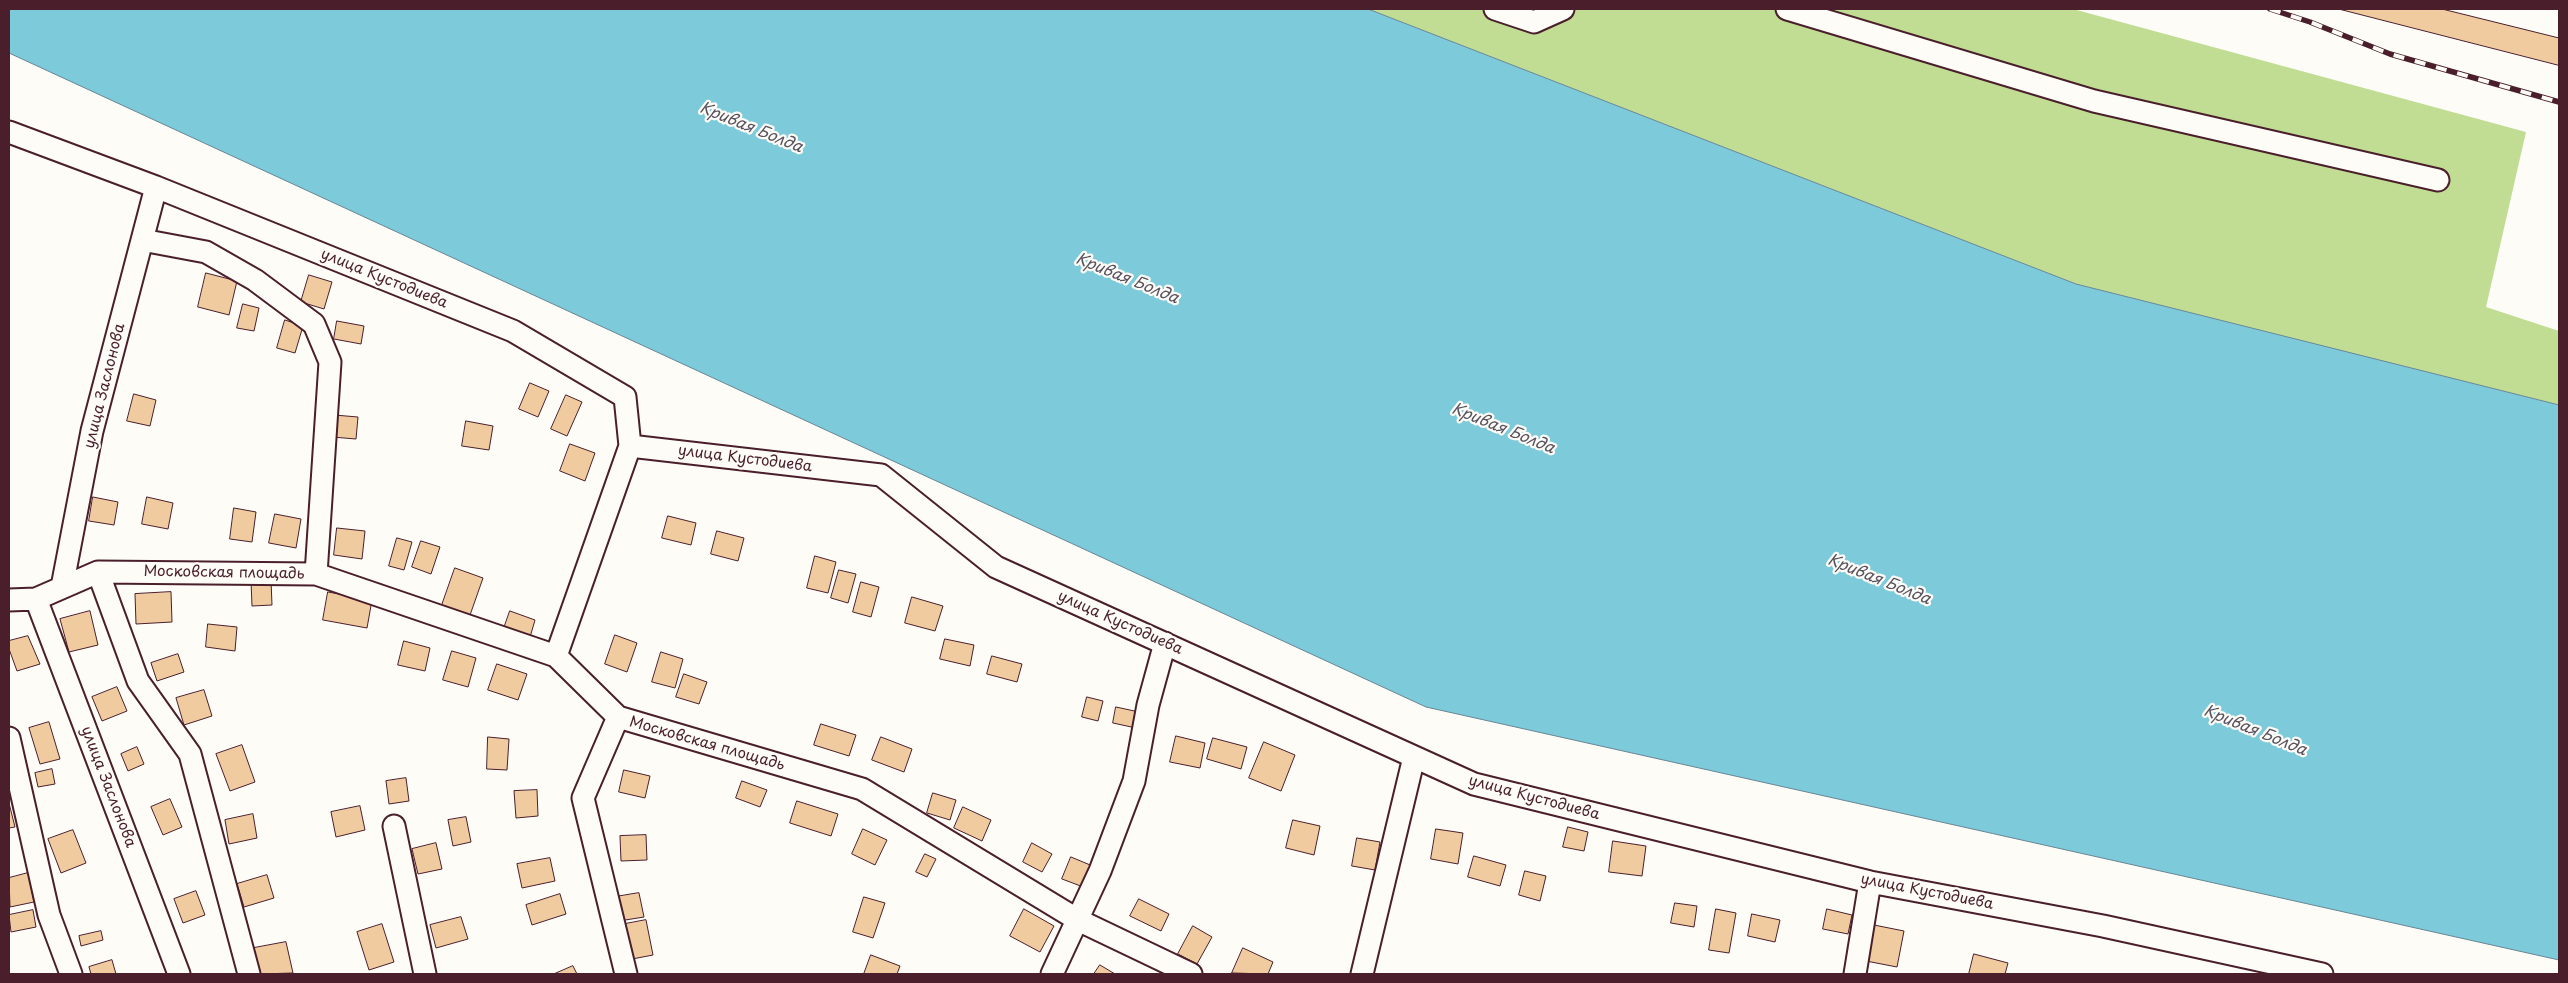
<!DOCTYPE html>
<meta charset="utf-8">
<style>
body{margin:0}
#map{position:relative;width:2568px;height:983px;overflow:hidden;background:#fdfcf7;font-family:"Playpen Sans",sans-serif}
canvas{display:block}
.frame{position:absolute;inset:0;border:10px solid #4a1f2b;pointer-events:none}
</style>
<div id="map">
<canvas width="2568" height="983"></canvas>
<div class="frame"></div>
</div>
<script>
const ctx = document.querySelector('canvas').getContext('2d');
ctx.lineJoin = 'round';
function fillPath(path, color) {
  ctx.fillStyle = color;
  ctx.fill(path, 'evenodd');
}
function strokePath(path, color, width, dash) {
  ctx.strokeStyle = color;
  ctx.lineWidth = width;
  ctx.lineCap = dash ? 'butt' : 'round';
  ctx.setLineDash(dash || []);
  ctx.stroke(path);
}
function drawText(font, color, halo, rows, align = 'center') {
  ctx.font = font + ' "Playpen Sans",sans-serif';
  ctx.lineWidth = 4.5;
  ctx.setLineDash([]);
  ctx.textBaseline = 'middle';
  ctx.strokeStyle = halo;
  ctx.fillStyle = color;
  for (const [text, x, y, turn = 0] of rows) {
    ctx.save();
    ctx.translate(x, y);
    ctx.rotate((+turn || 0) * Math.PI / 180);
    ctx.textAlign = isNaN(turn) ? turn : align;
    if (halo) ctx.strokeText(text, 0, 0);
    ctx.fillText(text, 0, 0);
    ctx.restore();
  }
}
fillPath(new Path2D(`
 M1368,9h705l453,123 -40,175 73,24v74l-483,-121z`), '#c1dd94');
const water = new Path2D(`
 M9,9h1359l708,275 483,121v555l-1133,-253 -1417,-654z`);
fillPath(water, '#7ccada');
strokePath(water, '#688694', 1);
const building = new Path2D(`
 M2339,9h103l117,29v27z
 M206,273l31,8 -8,34 -31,-8z
 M309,275l23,7 -8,27 -23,-7z
 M243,304l16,4 -5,23 -17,-3z
 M285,320l18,6 -8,27 -18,-5z
 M337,321l27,5 -3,18 -27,-5z
 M530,383l19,8 -11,26 -19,-8z
 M134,394l22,6 -6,26 -23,-5z
 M566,395l16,7 -15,34 -16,-7z
 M334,415l24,2 -2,22 -24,-2z
 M466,421l27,5 -4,24 -27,-4z
 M570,444l25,9 -10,28 -25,-10z
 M93,497l25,5 -4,23 -25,-4z
 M147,497l26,6 -5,26 -26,-5z
 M234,508l22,4 -4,30 -22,-3z
 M275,514l26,5 -5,29 -27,-5z
 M668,516l28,7 -5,22 -29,-7z
 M337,528l28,3 -3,28 -28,-4z
 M717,531l27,7 -6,23 -27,-7z
 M397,538l15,4 -8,28 -15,-4z
 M421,541l19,6 -9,27 -19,-7z
 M815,556l21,6 -8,31 -21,-5z
 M455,568l28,10 -14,40 -28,-10z
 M839,570l17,4 -8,29 -17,-5z
 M271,580l1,25 -20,1 -1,-25z
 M861,582l18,5 -8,30 -18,-5z
 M171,592l1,30 -36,2 -1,-30z
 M328,592l44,8 -5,28 -44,-8z
 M912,597l31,9 -8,25 -30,-8z
 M90,611l8,34 -29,7 -9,-33z
 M510,611l25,9 -7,24 -26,-10z
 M208,624l29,3 -2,24 -29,-4z
 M615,635l22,8 -10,29 -22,-8z
 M28,636l12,28 -23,7 -8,-22v-8z
 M945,639l29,6 -4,21 -30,-7z
 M404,641l26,7 -5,23 -27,-6z
 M452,651l24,7 -8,29 -25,-7z
 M661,652l22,7 -8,29 -23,-6z
 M178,654l6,18 -27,9 -6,-18z
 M992,656l30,8 -5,18 -30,-8z
 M497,664l30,10 -9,26 -30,-10z
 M684,674l23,8 -8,22 -23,-7z
 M117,687l10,24 -25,10 -10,-24z
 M204,690l8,26 -28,9 -8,-27z
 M1087,697l16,4 -5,20 -16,-4z
 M1116,707l23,5 -3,16 -23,-5z
 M49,722l11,37 -20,5 -11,-36z
 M821,724l35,11 -7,21 -35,-11z
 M1176,736l29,7 -5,25 -30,-6z
 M488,737l21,2 -2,31 -20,-1z
 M881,737l31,12 -8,23 -32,-12z
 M1213,738l34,9 -6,22 -34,-10z
 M1264,742l31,13 -14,36 -32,-13z
 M242,745l13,37 -25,9 -14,-37z
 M137,747l7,17 -16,7 -7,-17z
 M52,769l3,15 -17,3 -3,-14z
 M624,770l26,6 -5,22 -26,-6z
 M406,778l3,23 -20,3 -3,-23z
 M742,781l25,9 -7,17 -24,-9z
 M537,790l1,26 -22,2 -2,-27z
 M933,793l23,7 -6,20 -23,-7z
 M170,799l12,28 -19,8 -12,-28z
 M797,801l41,13 -7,22 -41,-13z
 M9,803l6,24 -6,1z
 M360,806l5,24 -29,7 -5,-25z
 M963,807l28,13 -9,21 -28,-13z
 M253,814l4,24 -28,6 -4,-24z
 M466,817l5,25 -18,4 -5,-26z
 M1293,820l27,6 -6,29 -28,-7z
 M1568,827l20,5 -4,19 -21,-4z
 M863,829l24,11 -12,25 -23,-11z
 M1436,829l27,4 -5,31 -27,-5z
 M73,830l13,33 -25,10 -13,-34z
 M646,835l1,25 -26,1 -1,-25z
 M1357,838l23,4 -5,28 -23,-4z
 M1613,841l33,5 -4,30 -33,-4z
 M436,843l6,26 -24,5 -6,-25z
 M1032,843l20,11 -10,18 -19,-10z
 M925,854l11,5 -9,18 -11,-5z
 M1474,856l32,9 -6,21 -32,-9z
 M1071,857l24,10 -9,21 -24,-9z
 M550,858l5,23 -33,7 -5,-24z
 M1525,871l21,5 -6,25 -21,-6z
 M28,873l6,29 -24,5 -1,-29z
 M267,875l7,23 -30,9 -7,-23z
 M196,891l9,24 -22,8 -9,-24z
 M639,893l5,24 -25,4 -4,-24z
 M560,894l6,20 -34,11 -6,-20z
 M864,897l21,6 -12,35 -20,-6z
 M1139,899l30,15 -8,17 -31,-15z
 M1675,903l22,3 -3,21 -23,-4z
 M1024,909l30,17 -14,26 -30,-16z
 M1716,909l20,4 -7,40 -20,-3z
 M1827,909l25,6 -4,19 -25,-5z
 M33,910l3,17 -25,5 -2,-17z
 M1752,914l28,6 -5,22 -27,-6z
 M461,917l7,22 -32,9 -6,-23z
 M646,920l7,35 -26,5 -7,-35z
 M382,924l12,38 -25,8 -12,-38z
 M1874,925l30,6 -7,36 -31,-6z
 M1193,926l19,11 -15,27 -19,-10z
 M101,931l2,9 -22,6 -2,-10z
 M286,942l7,31 -33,1 -6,-26z
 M1243,948l30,14 -5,12 -36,-1z
 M1974,954l34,9 -3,11h-36z
 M871,955l29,11 -3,8h-33z
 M112,960l4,14h-25l-2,-7z
 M1100,965l15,9h-21z
 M573,966l4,8h-23z`);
fillPath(building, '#f0cba0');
strokePath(building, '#4a1f2b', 1);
const minor = new Path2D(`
 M1495,9l39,13 29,-13
 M1787,9l307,92 344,79
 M9,132l147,55 357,144 112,66 5,49 251,29 115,92 478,217 396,98 233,44 219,48
 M142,240l64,12 49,28 59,44 16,38 -14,212
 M98,572l40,109 52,73 59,220
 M62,587l30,-156 64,-244
 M36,599l143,375
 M9,600l27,-1 62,-27 218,2 240,82 62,61 244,72 216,131 113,54
 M556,656l74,-210
 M618,717l-35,81 43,176
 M9,738l40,177 22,59
 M394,826l31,148
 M1052,974l48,-103 34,-90 14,-76 17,-62
 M1362,974l52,-217
 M1855,974l15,-92`);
strokePath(minor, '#4a1f2b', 25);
strokePath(minor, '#fdfcf7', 21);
const rail = new Path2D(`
 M2270,9l40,13 80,32 169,48`);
strokePath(rail, '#4a1f2b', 5.5);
strokePath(rail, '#fdfcf7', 4, [11]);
drawText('15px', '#4a1f2b', '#fdfcf7', [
 ["улица Кустодиева",384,279,22],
 ["улица Заслонова",105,386,-76],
 ["улица Кустодиева",745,459,7],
 ["Московская площадь",224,573,1],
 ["улица Кустодиева",1120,623,24],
 ["Московская площадь",707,744,16],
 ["улица Заслонова",108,787,69],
 ["улица Кустодиева",1534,798,15],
 ["улица Кустодиева",1927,892,11]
]);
drawText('italic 16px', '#595260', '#fdfcf7', [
 ["Кривая Болда",751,128,22],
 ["Кривая Болда",1127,279,22],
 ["Кривая Болда",1503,429,22],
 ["Кривая Болда",1879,580,22],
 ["Кривая Болда",2255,731,22]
]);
</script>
